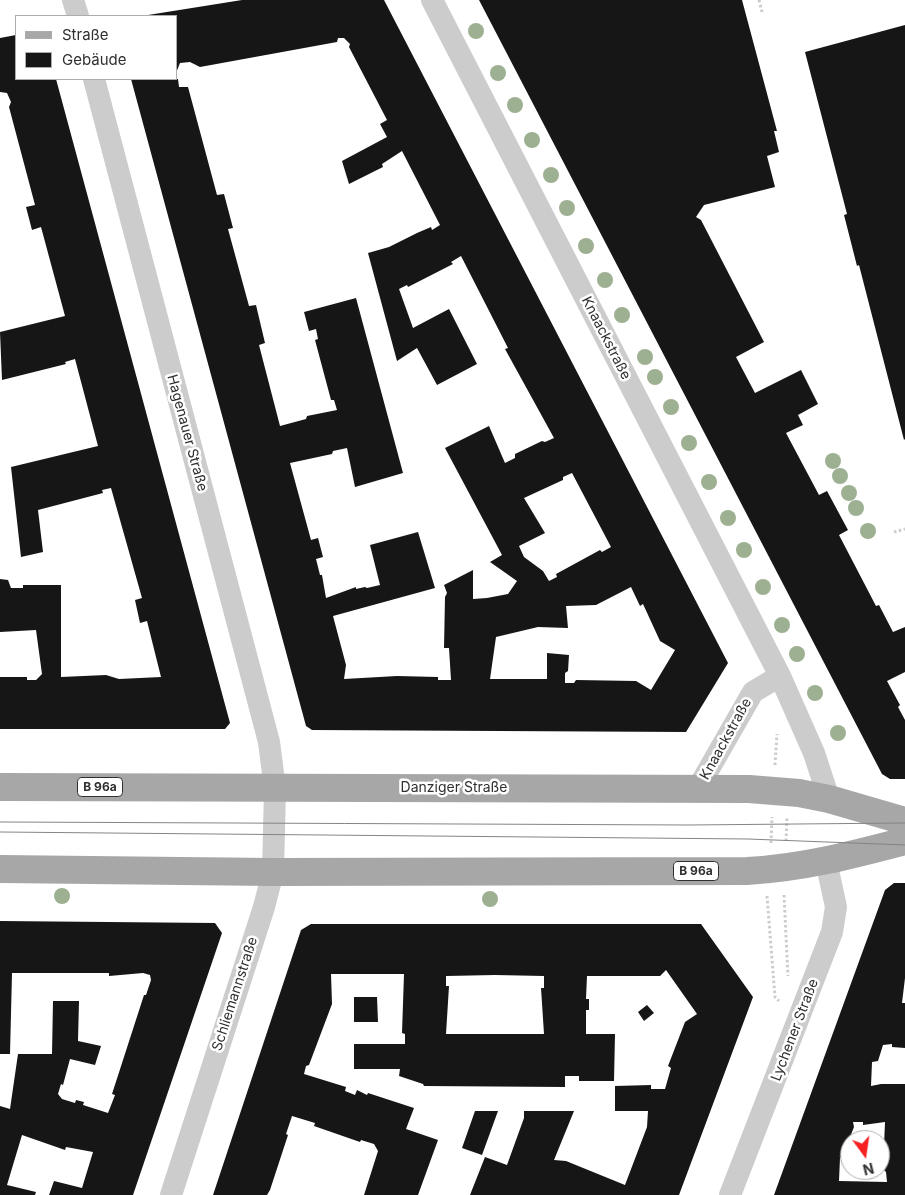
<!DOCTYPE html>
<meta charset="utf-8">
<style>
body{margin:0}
#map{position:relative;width:905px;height:1195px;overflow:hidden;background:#fff;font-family:Inter,sans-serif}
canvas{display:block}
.legend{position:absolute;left:15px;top:15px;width:162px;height:65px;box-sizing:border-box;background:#fff;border:1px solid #acacac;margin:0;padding:6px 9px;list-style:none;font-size:15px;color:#2f2f2f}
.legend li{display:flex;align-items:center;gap:10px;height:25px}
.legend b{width:25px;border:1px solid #acacac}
.north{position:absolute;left:840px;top:1130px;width:50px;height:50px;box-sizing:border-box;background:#fff;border:1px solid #acacac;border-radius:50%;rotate:166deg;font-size:14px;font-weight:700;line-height:20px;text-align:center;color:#2f2f2f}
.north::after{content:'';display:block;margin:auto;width:18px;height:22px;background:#f62021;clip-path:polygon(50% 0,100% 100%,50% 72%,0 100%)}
</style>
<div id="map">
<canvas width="905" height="1195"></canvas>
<ul class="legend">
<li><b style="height:6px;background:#a7a7a7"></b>Straße</li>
<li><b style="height:14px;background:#161616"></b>Gebäude</li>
</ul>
<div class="north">N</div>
</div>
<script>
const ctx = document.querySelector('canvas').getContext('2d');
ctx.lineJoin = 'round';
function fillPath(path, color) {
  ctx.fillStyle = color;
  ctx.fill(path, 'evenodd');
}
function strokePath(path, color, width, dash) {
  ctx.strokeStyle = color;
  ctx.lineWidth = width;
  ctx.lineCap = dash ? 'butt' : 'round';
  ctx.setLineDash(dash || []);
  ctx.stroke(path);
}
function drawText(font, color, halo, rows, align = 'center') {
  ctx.font = font + ' Inter,sans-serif';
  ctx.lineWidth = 5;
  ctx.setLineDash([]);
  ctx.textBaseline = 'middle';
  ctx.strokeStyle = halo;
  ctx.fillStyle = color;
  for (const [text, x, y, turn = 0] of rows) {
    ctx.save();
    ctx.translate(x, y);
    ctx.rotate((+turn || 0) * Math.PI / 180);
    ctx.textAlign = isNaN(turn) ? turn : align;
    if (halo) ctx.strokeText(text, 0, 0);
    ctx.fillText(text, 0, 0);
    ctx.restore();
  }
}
fillPath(new Path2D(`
 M242,0h142l344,663 -42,69 -374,-2 -6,-4 -175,-647h47l1,8h9l29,108 7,-1 9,34 -5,1 21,77 7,-1 9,38 -6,2 21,81 26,-7 1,-3 30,-6 -3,-10h-3l-16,-60 3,-1 -2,-10 -7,2 -5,-19 52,-14 47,175 -48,14 -8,-39 -14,3 -1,3 -42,9 21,77 7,-2 5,19 -7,2 4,16h2l4,23 30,-11v2l9,-2 2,1 13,-3 -10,-40 48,-13 17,56 -102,28 13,49 -2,14 53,-3 41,1v3h13l-2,-32h-5l1,-51 2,-4 -3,-8 29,-15v29l14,-1 21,-4 9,-13 -27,-19 12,-7 -57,-107 44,-22 16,37 10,-5v-4l27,-13 3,1 9,-4 -49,-89 3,-1 -47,-92 -10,6 2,2 -45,23 -1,-2 -8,4 14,39 36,-19 28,55 -40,21 -20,-37 -20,13 -29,-108 21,-6 28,-14 14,-6 1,3 8,-5 -38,-74 -20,13 1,3 -34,17 -7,-23 45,-24 -7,-13 7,-4 -38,-73 1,-3 -6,-6h-6l-1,4 -137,25 -10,-5 -10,1 -4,10v-57l-28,-1zM572,473l39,74 -9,5 -2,-2 -44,24 1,3 -8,4 -6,-10 -19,-14 -5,-11 26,-13 -21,-35 39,-18v-3zM631,587l9,19 3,-2 17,37 15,9 -24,40 -15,-9 -60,-1 -2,3h-9v-10l3,-2 1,-16 -22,-2v26h-57l6,-42 42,-10 30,1 -2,-22 30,-1z
 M479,0h263l35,131h-3l5,21 -12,4 8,31 -71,18 -8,12 5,3 63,122 -28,15 19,36 46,-23 17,34 -20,11 5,10 -17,8 33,62 8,-4 21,39 -9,5 37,71 3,-1 14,27 12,-5v45l-18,9 13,24 -2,2 7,13v59h-15l-8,-5z
 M905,25v414l-1,1 -45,-175 -2,1 -13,-51 3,-1 -42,-162z
 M16,35v44h40l174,644 -5,6h-225v-52h27v3h9l6,-6 -6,-44 -36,2v-53l8,1 3,8h12v-3h38v92l45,-2 13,4 42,-2 -14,-56 -7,2 -5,-23 7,-2 -31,-110 -9,2 1,3 -65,17 5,42 -22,5 -10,-90 87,-21 -23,-87 -10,3 1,2 -64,16 -2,-48 65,-16 -24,-89 -9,3 -6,-23 9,-2 -26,-98 2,-5 -4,-9 -7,-1v-54z
 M894,883h11v95l-3,25h3v45l-13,-1v-3l-9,1 -5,16 -6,1 -1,24 10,-2h24v111h-131l111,-305zM853,1122h10v3l22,-3 -2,47 3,3 1,10 -48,-1 1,-23 2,-1 12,-30z
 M0,921l215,2 7,10 -89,262h-84l5,-14 28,7 11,-36 -27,-5 -1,3 -43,-15 -15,50 29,7 -1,3h-35v-89l10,3 8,-55h34l1,-53h26l-1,40 23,5 -6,19 -25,-6 -7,26 -2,-1 -3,10 4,5 13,4 1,-3 8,2 -1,3 25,8 7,-18 -3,-1 32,-99h2l5,-15 -1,-5 -7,-2 -34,3v-3h-97l-2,81h-10z
 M311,924h390l52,73 -74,198h-209l15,-38 22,8 17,-47v-7h50l-20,49 12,1 59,24 22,-58 1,-16h-33v-25l36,-1v4h14l6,-21 -3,-2 17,-44 12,-8 -31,-44 -6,6h-73l-1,23h3v11h-3v24h29l-1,47h-35v-5h-14v11l-141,-1 -1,-2 -24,-8 1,-7h-46v-25h51v-10l-3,-1 2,-59h-73l1,30 -23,61 -3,1 -2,8 42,13 -1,4 10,4 2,-5 10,5 1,-2 46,15 -8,21 32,11 -20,55h-54l14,-44 -4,-7 -13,-4 -1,2 -46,-16 1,-3 -23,-7 -6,18 2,1 -18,55 -3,5h-54l88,-265zM495,975l49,1v12h-3l3,46h-98l3,-48h-3v-10z
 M354,997h23l1,25h-24z
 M647,1005l7,8 -10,8 -6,-9z
 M475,1111h23l-16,44 -20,-7z`), '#161616');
strokePath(new Path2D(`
 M759,0l3,12
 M894,532l11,-3
 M775,765l2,-31
 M786,841l1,-23
 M771,843l1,-26
 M784,895l4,81
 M767,896l8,101 4,4`), '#ccc', 3, [2.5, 2.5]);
strokePath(new Path2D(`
 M73,0l5,16
 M432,0l348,676 34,77 15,46
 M94,79l175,663 6,47 -2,83 -9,35 -93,288
 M698,788l55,-96 27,-16
 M730,1195l102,-263 4,-25 -10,-46`), '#ccc', 22);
strokePath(new Path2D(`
 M0,787l749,2 50,4 30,6 76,22
 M0,869l273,3 474,-1c55,-3 105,-16 158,-30`), '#a7a7a7', 28);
strokePath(new Path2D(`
 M0,822l689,3 216,-2
 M0,832l748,7 157,6`), '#848484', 1);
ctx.fillStyle = '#9eb092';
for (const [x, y] of [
 [476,31],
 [498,73],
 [515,105],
 [532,140],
 [551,175],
 [567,208],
 [586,246],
 [605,280],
 [622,315],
 [645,357],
 [655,377],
 [671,407],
 [689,443],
 [833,461],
 [840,476],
 [709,482],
 [849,493],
 [856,508],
 [728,518],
 [868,531],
 [744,550],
 [763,587],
 [782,625],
 [797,654],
 [815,693],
 [838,733],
 [62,896],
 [490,899]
]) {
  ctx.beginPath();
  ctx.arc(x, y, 8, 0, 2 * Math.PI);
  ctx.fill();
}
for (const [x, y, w] of [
 [100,787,45],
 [696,871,45]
]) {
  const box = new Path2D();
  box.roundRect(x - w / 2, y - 9.5, w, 19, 4);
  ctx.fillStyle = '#fff';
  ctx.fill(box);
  strokePath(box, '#2f2f2f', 1);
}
drawText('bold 12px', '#2f2f2f', null, [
 ["B 96a",100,787],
 ["B 96a",696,871]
]);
drawText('14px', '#2f2f2f', '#fff', [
 ["Knaackstraße",606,338,63],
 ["Hagenauer Straße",187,433,75],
 ["Knaackstraße",726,739,-61],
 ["Danziger Straße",454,788],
 ["Schliemannstraße",235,994,-72],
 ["Lychener Straße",795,1030,-69]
]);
</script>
